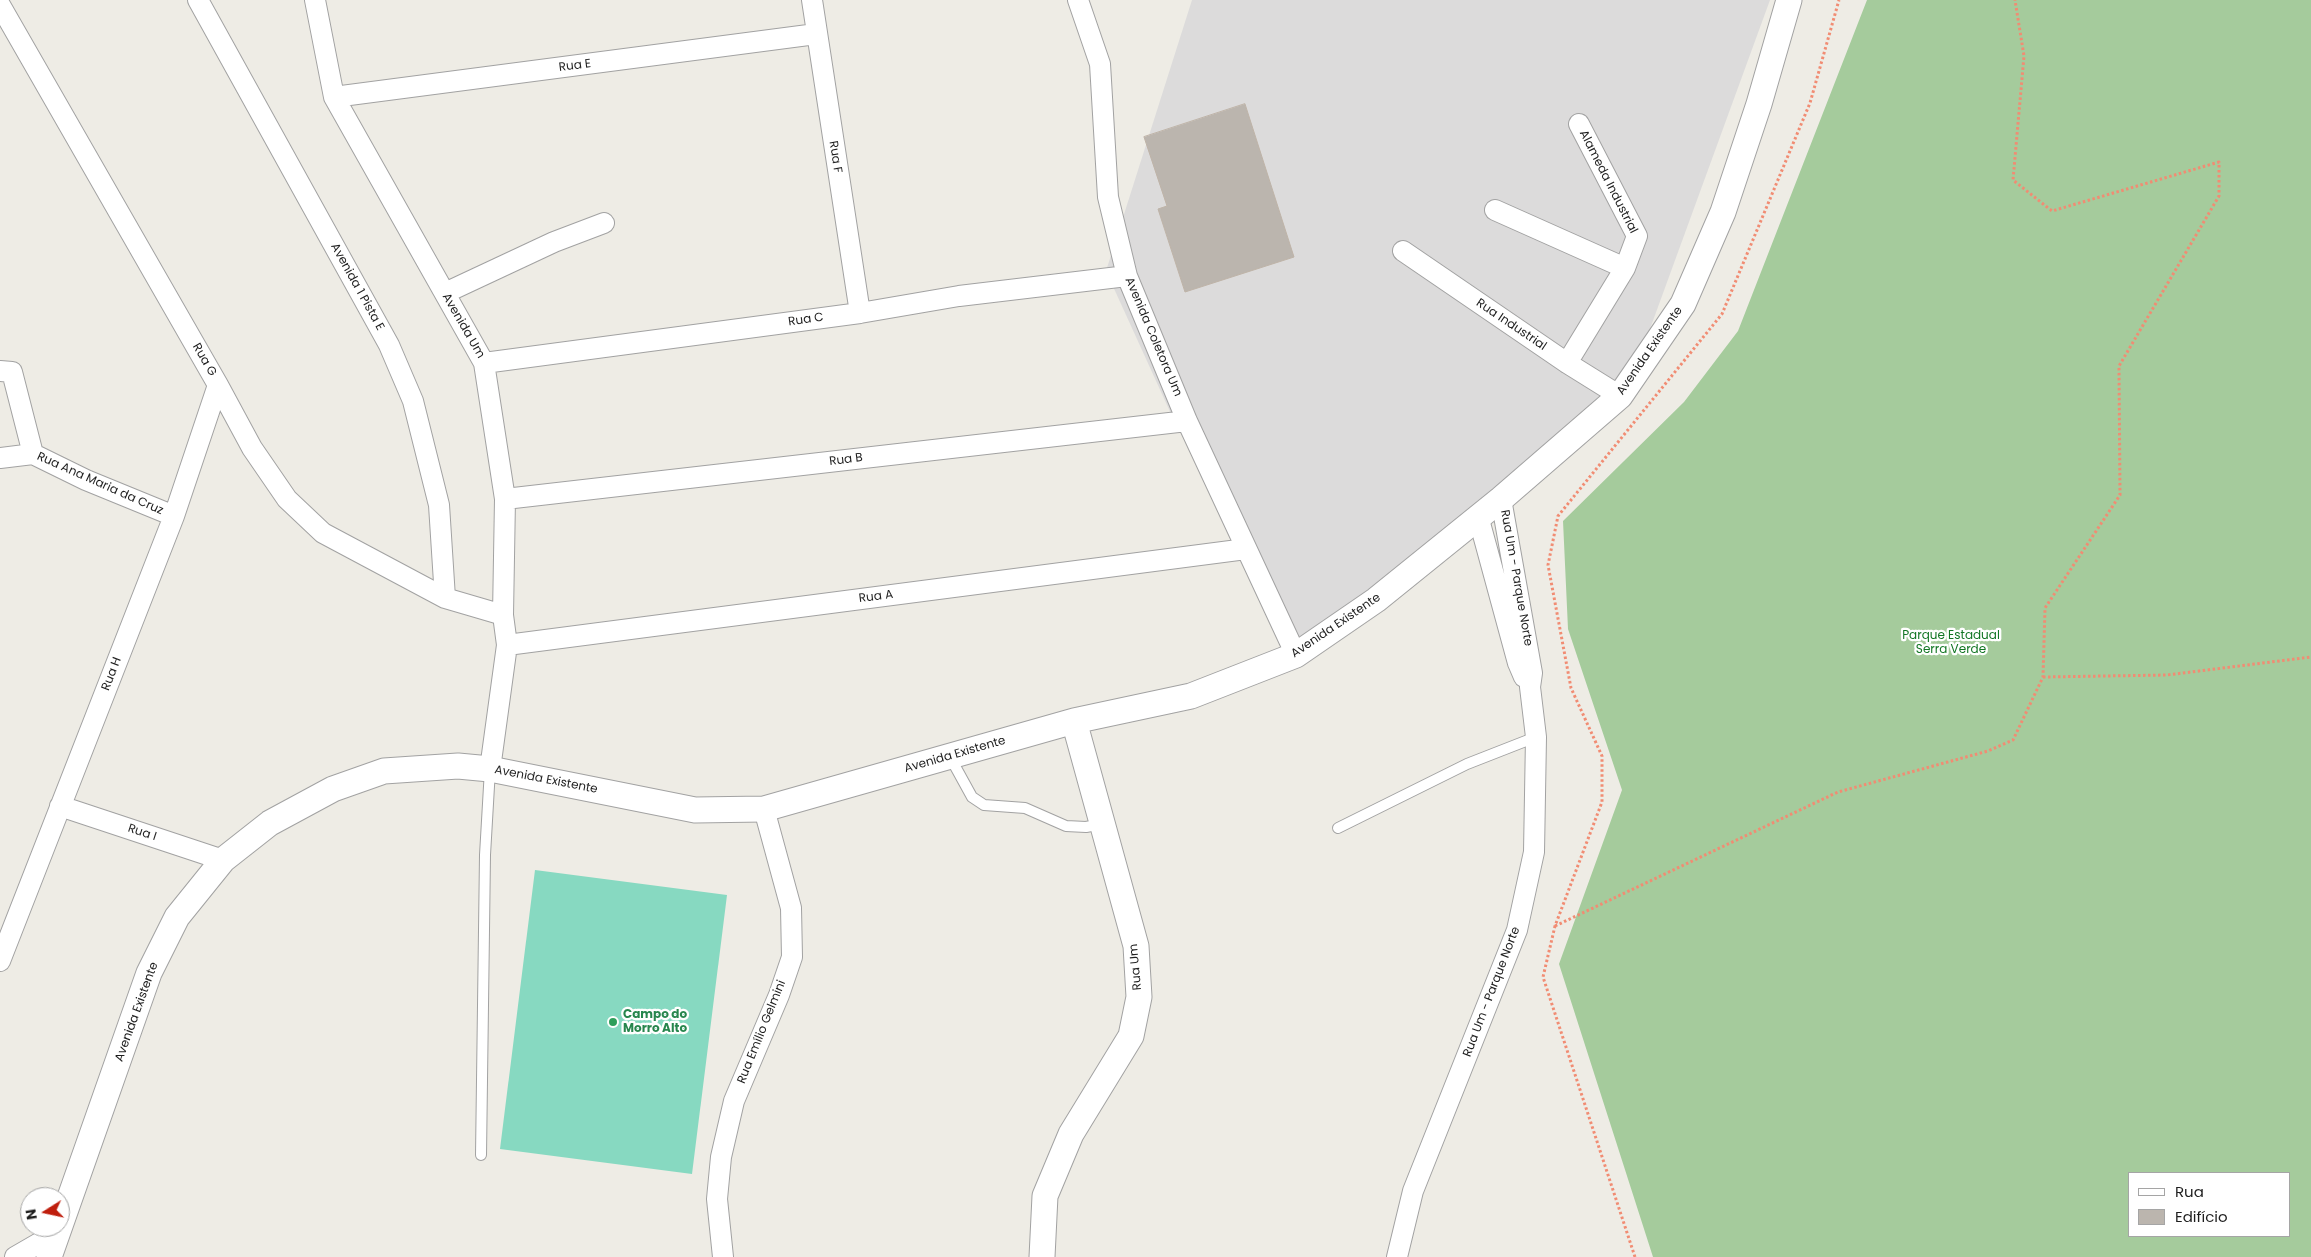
<!DOCTYPE html>
<meta charset="utf-8">
<style>
body{margin:0}
#map{position:relative;width:2311px;height:1257px;overflow:hidden;background:#eeece5;font-family:Poppins,sans-serif}
canvas{display:block}
.legend{position:absolute;left:2128px;top:1172px;width:162px;height:65px;box-sizing:border-box;background:#fff;border:1px solid #a5a5a5;margin:0;padding:6px 9px;list-style:none;font-size:15px;color:#1e1e1e}
.legend li{display:flex;align-items:center;gap:10px;height:25px}
.legend b{width:25px;border:1px solid #a5a5a5}
.north{position:absolute;left:20px;top:1187px;width:50px;height:50px;box-sizing:border-box;background:#fff;border:1px solid #a5a5a5;border-radius:50%;rotate:260deg;font-size:14px;font-weight:700;line-height:20px;text-align:center;color:#1e1e1e}
.north::after{content:'';display:block;margin:auto;width:18px;height:22px;background:#bf1e0d;clip-path:polygon(50% 0,100% 100%,50% 72%,0 100%)}
</style>
<div id="map">
<canvas width="2311" height="1257"></canvas>
<ul class="legend">
<li><b style="height:6px;background:#fff"></b>Rua</li>
<li><b style="height:14px;background:#bbb5ae"></b>Edifício</li>
</ul>
<div class="north">N</div>
</div>
<script>
const ctx = document.querySelector('canvas').getContext('2d');
ctx.lineJoin = 'round';
function fillPath(path, color) {
  ctx.fillStyle = color;
  ctx.fill(path, 'evenodd');
}
function strokePath(path, color, width, dash) {
  ctx.strokeStyle = color;
  ctx.lineWidth = width;
  ctx.lineCap = dash ? 'butt' : 'round';
  ctx.setLineDash(dash || []);
  ctx.stroke(path);
}
function drawText(font, color, halo, rows, align = 'center') {
  ctx.font = font + ' Poppins,sans-serif';
  ctx.lineWidth = 4.5;
  ctx.setLineDash([]);
  ctx.textBaseline = 'middle';
  ctx.strokeStyle = halo;
  ctx.fillStyle = color;
  for (const [text, x, y, turn = 0] of rows) {
    ctx.save();
    ctx.translate(x, y);
    ctx.rotate((+turn || 0) * Math.PI / 180);
    ctx.textAlign = isNaN(turn) ? turn : align;
    if (halo) ctx.strokeText(text, 0, 0);
    ctx.fillText(text, 0, 0);
    ctx.restore();
  }
}
fillPath(new Path2D(`
 M1192,0h578l-127,348 -98,126 -243,170 -130,-228 -66,-145z`), '#dcdbdb');
fillPath(new Path2D(`
 M1867,0h444v1257h-658l-94,-293 63,-174 -54,-161 -5,-108 121,-119 54,-71zM2130,1173h160v63h-160z`), '#a5cb9c');
fillPath(new Path2D(`
 M535,870l192,25 -35,279 -192,-25z`), '#87d9c1');
const building = new Path2D(`
 M1245,104l49,153 -109,35 -27,-83 9,-3 -23,-69z`);
fillPath(building, '#bbb5ae');
strokePath(building, '#bfb4a8', 1);
const service = new Path2D(`
 M950,757l22,40 12,8 41,3 41,18 20,1 16,-3
 M1338,828l129,-64 69,-27
 M481,1155l4,-300 5,-86`);
const minor = new Path2D(`
 M198,0l191,345 24,56 26,104 6,93
 M315,0l19,97 150,266 21,136 -2,116 4,30 -17,124
 M812,0l48,313
 M1078,0l22,64 8,133 19,79 60,145 109,234
 M0,5l218,380 34,63 35,51 36,34 122,65 58,17
 M334,97l482,-63
 M1495,210l130,58
 M1403,251l164,112 53,33
 M445,293l109,-51 50,-19
 M484,363l376,-50 99,-17 168,-20
 M1567,363l58,-95 12,-32 -58,-112
 M0,371l12,1 21,82 53,26 88,36
 M0,458l33,-4
 M505,499l682,-78
 M1478,516l40,147 6,14
 M507,645l739,-96
 M60,806l163,54
 M0,961l174,-445 44,-131
 M15,1257l45,-26
 M723,1257l-6,-58 4,-42 13,-56 45,-106 13,-38 -1,-49 -27,-99
 M1397,1257l16,-66 104,-261 17,-78 2,-115 -6,-50 2,-14 -31,-174`);
const tertiary = new Path2D(`
 M49,1257l100,-284 28,-56 46,-57 47,-37 63,-34 51,-18 74,-5 32,3 205,41 69,-1 310,-88 117,-25 105,-41 80,-55 125,-101 119,-103 63,-92 40,-92 36,-108 30,-104
 M1042,1257l3,-61 26,-62 60,-98 8,-39 -3,-51 -62,-225`);
strokePath(service, '#a2a2a2', 12);
strokePath(minor, '#a2a2a2', 22);
strokePath(tertiary, '#a2a2a2', 27);
strokePath(new Path2D(`
 M2043,677l124,-2 144,-18
 M1555,926l283,-134 150,-41 25,-11 30,-63 2,-69 75,-113 -1,-129 100,-170v-34l-167,49 -39,-31 11,-124 -9,-56
 M1635,1257l-92,-280 12,-51 47,-124v-46l-31,-68 -23,-123 10,-49 164,-202 88,-211 29,-103`), '#f18c73', 3, [2.5, 2.5]);
strokePath(service, '#fff', 10);
strokePath(minor, '#fff', 20);
strokePath(tertiary, '#fff', 25);
for (const [x, y, r, color] of [
 [613,1022,5,"#2e9e5b"]
]) {
  const dot = new Path2D();
  dot.arc(x, y, r, 0, 2 * Math.PI);
  ctx.fillStyle = color;
  ctx.fill(dot);
  strokePath(dot, '#fff', 2);
}
drawText('12px', '#1e1e1e', '#fff', [
 ["Rua E",575,66,-7],
 ["Rua F",835,157,81],
 ["Alameda Industrial",1608,182,63],
 ["Avenida 1 Pista E",357,287,61],
 ["Rua C",806,320,-8],
 ["Rua Industrial",1511,325,34],
 ["Avenida Um",463,326,60],
 ["Avenida Coletora Um",1153,337,67],
 ["Avenida Existente",1650,351,-55],
 ["Rua G",204,360,60],
 ["Rua B",846,460,-7],
 ["Rua Ana Maria da Cruz",100,484,24],
 ["Rua Um - Parque Norte",1516,578,80],
 ["Rua A",876,597,-7],
 ["Avenida Existente",1336,626,-34],
 ["Rua H",112,674,-69],
 ["Avenida Existente",955,755,-16],
 ["Avenida Existente",546,780,11],
 ["Rua I",142,833,18],
 ["Rua Um",1136,967,-95],
 ["Rua Um - Parque Norte",1492,992,-69],
 ["Avenida Existente",137,1012,-70],
 ["Rua Emílio Gelmini",762,1032,-68]
]);
drawText('12px', '#127624', '#fff', [
 ["Parque Estadual",1951,636],
 ["Serra Verde",1951,650]
]);
drawText('bold 12px', '#27864d', '#fff', [
 ["Campo do",623,1015],
 ["Morro Alto",623,1029]
], 'left');
</script>
